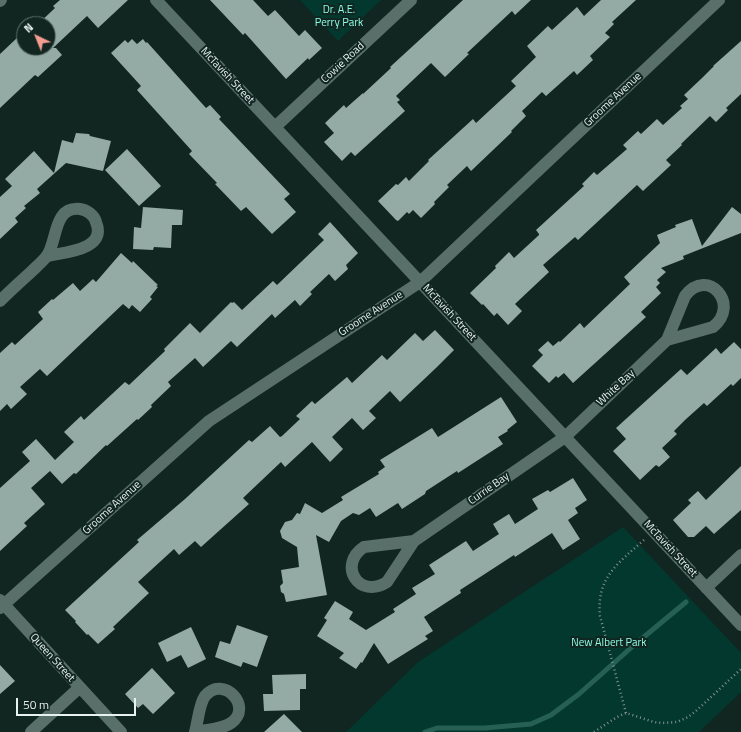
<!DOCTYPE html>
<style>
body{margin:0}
#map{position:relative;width:741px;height:732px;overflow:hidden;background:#112521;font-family:"Titillium Web",sans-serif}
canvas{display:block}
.north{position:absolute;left:16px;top:16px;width:40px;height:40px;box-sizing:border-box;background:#112521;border:1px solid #667773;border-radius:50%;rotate:317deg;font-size:11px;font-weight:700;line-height:16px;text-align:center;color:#e6f2ef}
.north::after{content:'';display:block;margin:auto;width:14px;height:18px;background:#f59c91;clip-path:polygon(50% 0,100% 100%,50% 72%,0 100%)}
.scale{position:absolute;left:16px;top:698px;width:120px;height:18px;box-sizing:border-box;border:2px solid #e6f2ef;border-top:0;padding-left:5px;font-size:12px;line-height:14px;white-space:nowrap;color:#e6f2ef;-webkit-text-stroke:3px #112521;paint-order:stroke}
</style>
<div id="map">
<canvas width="741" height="732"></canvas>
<div class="north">N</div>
<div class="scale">50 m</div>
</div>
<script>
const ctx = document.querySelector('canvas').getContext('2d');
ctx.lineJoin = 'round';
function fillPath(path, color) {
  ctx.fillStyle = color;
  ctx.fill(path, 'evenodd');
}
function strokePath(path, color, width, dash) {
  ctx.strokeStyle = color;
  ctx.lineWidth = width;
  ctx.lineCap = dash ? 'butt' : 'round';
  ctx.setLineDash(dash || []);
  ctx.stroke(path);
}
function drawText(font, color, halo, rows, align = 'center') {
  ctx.font = font + ' "Titillium Web",sans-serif';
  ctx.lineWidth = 4;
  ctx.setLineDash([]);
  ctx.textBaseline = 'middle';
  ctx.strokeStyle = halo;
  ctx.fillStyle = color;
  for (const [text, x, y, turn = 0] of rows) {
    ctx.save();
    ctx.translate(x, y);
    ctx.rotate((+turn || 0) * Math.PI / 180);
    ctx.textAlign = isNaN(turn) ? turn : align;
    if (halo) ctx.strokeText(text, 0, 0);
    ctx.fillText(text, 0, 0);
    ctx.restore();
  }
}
fillPath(new Path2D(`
 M300,0h81l-43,41z
 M623,527l118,126v39l-42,40h-353l72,-70z`), '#03382f');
strokePath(new Path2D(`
 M425,732l12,-4h48l46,-4 20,-9 28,-21 54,-48 53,-44`), '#265f54', 5);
fillPath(new Path2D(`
 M60,0h68l-30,28 -11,-12 -34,32h3l6,7 -24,22 -3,-2 -35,33v-54l18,-17 6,6v5h24v-24h-10l17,-16 -2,-2z
 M210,0h43l15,16 7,-6 24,26 6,-6 17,18 -13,12 -1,-2 -22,21 -41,-46 -2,2z
 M463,0h68l-16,15 -3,-4 -45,42 2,1 -24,23 -14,-14 -35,33 4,4 -3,2 8,9 -50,45 -4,-4 -9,9 -18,-19 10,-9 -9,-10 19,-18 2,3 17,-15v1l28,-26 -1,-1z
 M601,0h35l-24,22 2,2 -9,9 5,4 -20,19 3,4 -16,15 -3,-4 -28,25 -4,-4 -20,19 4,5 -15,15 1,1 -41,39 -4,-5 -20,19 2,2 -15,15 1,2 -14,14 -8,-8 -4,4 -2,-2 -9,9 -2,-1 -18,-19 18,-17 2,1 8,-8 3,4 20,-20 -1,-1 45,-41 3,4 40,-37 -5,-5 25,-24 -9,-11 21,-20 4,4 25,-23 7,9z
 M132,39l5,5 6,-5 3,4 1,-1 59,66 4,-3 11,12 -2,2 71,75 -6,5 12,13 -24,22 -26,-27 -5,4 -26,-27 2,-1 -28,-29 3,-3 -55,-61 4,-4 -30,-33 14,-13 3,3z
 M741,41v53l-15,14 2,2 -12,12 -6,-6 -29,28 1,1 -16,15 5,5 -28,26 -6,-6 -59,55 -3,-3 -32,28 6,7 -34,32 7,7 -14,14 -11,-12 -3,3 -11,-12 -1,1 -12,-12 26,-25 -1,-2 14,-14 5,6 25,-23v-1l-3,-4 48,-44 -2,-2 12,-12 3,3 30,-26 -4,-4 15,-14 3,3 16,-15 6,6 19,-17 -2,-2 8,-7 -4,-4 18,-17 12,-12h-1z
 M76,133l13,1 1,2 21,5 -8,30 -37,-8 -29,26 3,4 -16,13 2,2 -11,10 3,4 -18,17v-42l12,-11 -7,-7 29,-28 20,22 8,-33 11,3z
 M127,149l34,37 -22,20 -34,-36z
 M143,207l40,3 -1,15h-10l-1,23 -17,-1 -1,3 -20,-1 1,-22 7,1z
 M732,207l9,7v19l-58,23 1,3 -23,9 5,4 -9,8 3,3 -4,4 5,6 -20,19 5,5 -73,66 -9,-10 -6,5 -2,-2 -7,7 -17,-17 11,-11 -5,-5 10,-9 5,5 6,-5 1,1 20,-19 4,5 46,-44 -6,-7 36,-34 -3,-8 19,-8 -1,-2 17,-6 10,27z
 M330,222l28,31 -12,12 2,4 -13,12 -6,-7 -19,18 2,2 -12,12 -5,-6 -20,18 -3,-4 -35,33 -6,-6 -28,26 -8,-9 -27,24 3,4 -20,19 1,2 -14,13 -1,-1 -30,27 -1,-1 -30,29 -2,-1 -12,11 -12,-13 -19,17 14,16 -21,19 3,3 -27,25v-63l30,-27 -8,-9 14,-13 19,21 19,-18 -10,-10 17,-16 3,4 41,-38 4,3 36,-34 -1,-2 26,-26 10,10 31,-31 1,1 2,-1 8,8 31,-29 4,4 47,-45 -6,-6z
 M121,253l11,10 1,-2 25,24 -2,1 2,1 -8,10 2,2 -12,13 -8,-7 -3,4 -6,-5 -76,72 -7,-7 -20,18 7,7 -16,15 -4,-5 -7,7v-58l12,-11 3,3 28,-26 -5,-7 14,-13 1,1 20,-17 7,8 13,-12 3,3z
 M435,330l19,20 -17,17 -37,35 -10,-11 -21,20 7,7 -13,12 -11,-12 -20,19 11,12 -13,13 -18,-20 -27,25 -4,-5 -38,36 6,6 -48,43 -6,-6 -16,14 -5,-6 -36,33 11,11 -36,34 2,2 -17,15 -10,-10 -1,1 -12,-13 1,-1 -11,-11 74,-68 -2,-2 48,-41 64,-59 3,2 18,-16 10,11 2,-1 18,-17 -4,-3 16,-15 3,3 32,-27 5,6 30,-28 5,5 28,-27 8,8z
 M734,342l7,7v29l-8,8 -2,-2 -24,22 -3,-3 -19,17 -11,11 3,3 -15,14 8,9 -11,10 -3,-2 -16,15 -27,-29 13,-12 -10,-11 65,-59 6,6 29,-27 5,6z
 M501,397l16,25 -10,8 1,1 -10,6 5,7 -45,29 -1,-2 -31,20 -1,3 -23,15 -4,-6 -22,14 -6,-9 -11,7 -6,-2 -12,8 -12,21 -13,-7 11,60 -41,7 -2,-8 -3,-2 -1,-6 3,-3 -2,-13 18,-3 -2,-20 -15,-9 -2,-7 5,-9 7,-2 5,-7 3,1 5,-11 17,10 21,-13 -2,-3 38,-23 -1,-2 7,-5 -5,-7 52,-32 6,9z
 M741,466v44l-27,24 -8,-8 -12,11h-6l-15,-17 18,-17 -3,-3 10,-9 8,9z
 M573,478l14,22 -12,8 3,5 -10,7 12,19 -17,11 -11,-17 -37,24 -1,-2 -40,26 -14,9 1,3 -37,24 9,14 -8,5 3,3 -40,25 -14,-21 -12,20 -1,-1 -5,7 -17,-11 5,-5 -27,-17 10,-16 -3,-2 11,-17 18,11 -4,7 17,11 29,-18 -2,-3 23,-15 -4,-6 23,-14 -6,-9 37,-24 7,10 26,-17 -6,-10 16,-10 6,10 23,-15 -6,-10 16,-9 2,2z
 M237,625l31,11 -11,31 -14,-5 -2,5 -26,-10 5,-16 10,3z
 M191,627l15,32 -18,9 -7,-13 -14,7 -9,-19z
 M0,665l15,16 -15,13z
 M152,668l23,25 -22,21 -10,-10 -5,4 -13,-14z
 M306,674v15h-6v21l-36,1 -1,-17h10l-1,-19z
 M284,714l18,18h-38z`), '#93aba4');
strokePath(new Path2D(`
 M626,713l-26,-97c-4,-38 18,-53 44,-76
 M594,732l23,-15 9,-4 28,9 8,1 15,-1 11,-5 8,-6 45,-42`), '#83928f', 2.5, [1, 3]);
strokePath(new Path2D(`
 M156,0l585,625
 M0,1l1,-1
 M275,127l136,-127
 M0,301c10,-10 21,-20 31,-29 5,-5 11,-10 15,-15 12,-14 6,-51 34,-48 7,1 14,6 16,13 11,28 -31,30 -48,34
 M414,541l-50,6c-27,18 -5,53 23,35l27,-41 151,-104 102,-97 18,-44c23,-30 56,9 28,31l-46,13
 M706,588l35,-33
 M0,600l121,132
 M0,608l209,-187 211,-139 299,-282
 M31,732l48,-44
 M195,732c11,-3 26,-2 36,-9 23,-16 -8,-49 -26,-27 -6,8 -7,26 -10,36`), '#596f69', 12);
drawText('11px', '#8efce3', '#112521', [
 ["Dr. A.E.",339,10],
 ["Perry Park",339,23],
 ["New Albert Park",609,643]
]);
drawText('11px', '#e6f2ef', '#112521', [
 ["Cowie Road",343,63,-43],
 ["McTavish Street",227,76,47],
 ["Groome Avenue",613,100,-43],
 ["McTavish Street",449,313,47],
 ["Groome Avenue",371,314,-33],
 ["White Bay",616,388,-43],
 ["Currie Bay",489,489,-35],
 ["Groome Avenue",112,508,-42],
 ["McTavish Street",670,549,47],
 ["Queen Street",52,658,48]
]);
</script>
